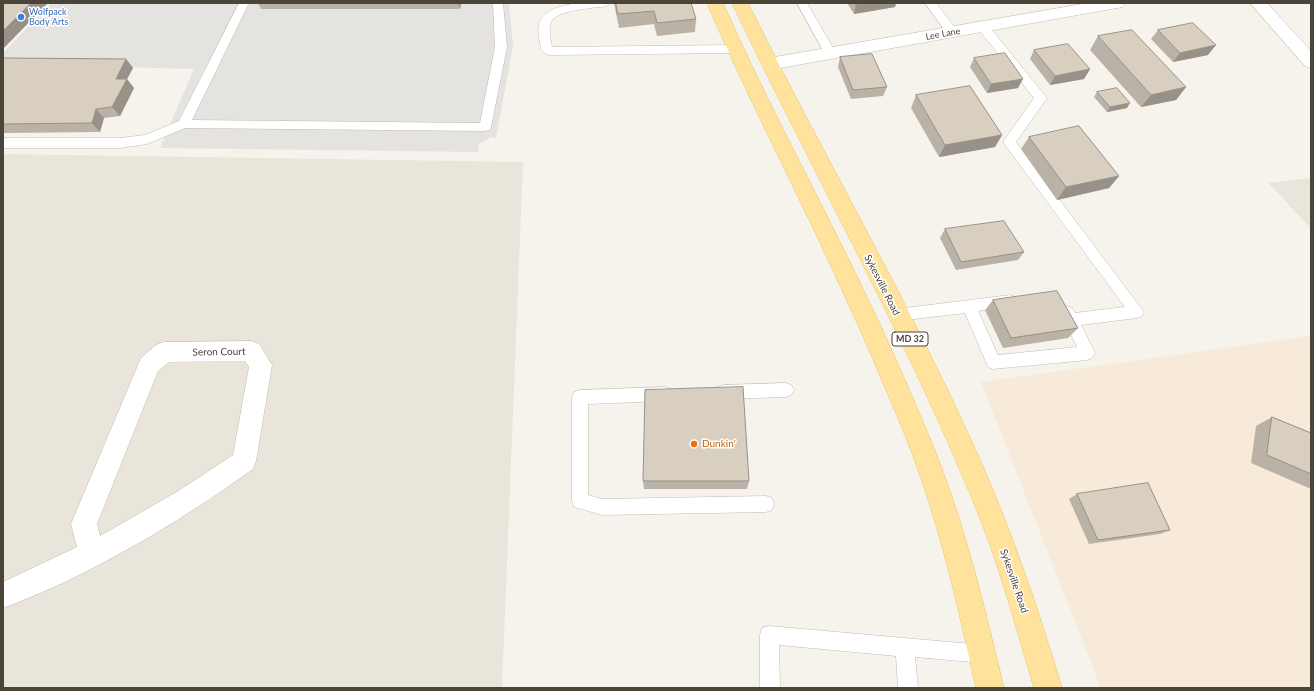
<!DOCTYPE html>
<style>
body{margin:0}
#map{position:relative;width:1314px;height:691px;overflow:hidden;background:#f6f3ec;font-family:Lato,sans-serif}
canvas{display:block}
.frame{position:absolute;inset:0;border:4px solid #4b4439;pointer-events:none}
</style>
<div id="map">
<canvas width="1314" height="691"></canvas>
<div class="frame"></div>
</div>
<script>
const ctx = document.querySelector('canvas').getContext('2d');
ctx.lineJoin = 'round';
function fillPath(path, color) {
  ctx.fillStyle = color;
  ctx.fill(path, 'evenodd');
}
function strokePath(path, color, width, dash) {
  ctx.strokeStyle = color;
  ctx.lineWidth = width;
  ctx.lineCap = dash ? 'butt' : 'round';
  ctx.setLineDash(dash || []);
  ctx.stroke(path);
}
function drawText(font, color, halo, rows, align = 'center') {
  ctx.font = font + ' Lato,sans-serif';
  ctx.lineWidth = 3;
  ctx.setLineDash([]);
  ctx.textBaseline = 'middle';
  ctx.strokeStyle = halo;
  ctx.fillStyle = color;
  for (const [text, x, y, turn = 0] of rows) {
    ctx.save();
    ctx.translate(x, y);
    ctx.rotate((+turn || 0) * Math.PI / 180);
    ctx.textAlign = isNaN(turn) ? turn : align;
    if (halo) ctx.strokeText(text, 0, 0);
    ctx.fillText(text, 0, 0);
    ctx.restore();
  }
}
fillPath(new Path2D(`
 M3,154l520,8 -21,526h-499z
 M1311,178v50l-43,-45z`), '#eae5da');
fillPath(new Path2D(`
 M1311,336v352h-210l-120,-306z`), '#f7ead8');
fillPath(new Path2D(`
 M51,3h458l4,43 -17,92 -5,-1 -12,7 -1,8 -318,-4 34,-79 -191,-5v-11z`), '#e5e3e0');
const lane = new Path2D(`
 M239,3h10l-57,117 288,3 15,-76 -2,-44h10l4,44 -16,80 -2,3 -4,1 -300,-3 -38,16 -27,4h-117v-10h117l25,-3 34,-14z
 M579,3h32c-3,4 -9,4 -14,4 -11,2 -41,4 -46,15 -3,8 0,18 1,25l183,-2 4,1 2,3 -2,3 -4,1 -185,2 -4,-1 -5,-5c-1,-8 -4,-17 -2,-25 5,-16 26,-19 40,-21z
 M797,3h10l29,50 -2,3h-8z
 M925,3h11l20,26 2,3 -2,3h-8z
 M983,23l4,1 60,74 -31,44 128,170 -2,4 -5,2 -56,7 14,28 -3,5 -5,2 -94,9 -5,-2 -23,-54 -68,8 -5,-2 -2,-4 2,-4 5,-2 113,-14 5,2 2,4 -2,4 -37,6 20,44 79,-8 -17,-35 2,-4 5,-2 5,2 3,5 50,-6 -122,-165 31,-44 -55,-68 -2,-3 2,-3z
 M786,383l5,2 3,5 -3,5 -5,2 -63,2 -6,-2 -2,-5 2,-5 6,-2z
 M665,387l6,2 2,5 -2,5 -6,2 -77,3v91l14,4 164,-3 6,2 2,6 -2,6 -6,2 -164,3 -28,-8 -2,-6v-104l2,-5 6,-2z
 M769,626l214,19 7,2 2,7 -2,7 -7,2 -68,-6 3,31h-20l-2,-32 -117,-11 1,43h-20v-53l2,-7z`);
const street = new Path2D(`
 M1088,3h37l-2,4 -6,1 -348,62 -6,-2 -2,-4 2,-4 6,-2z
 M1250,3h17l44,48v17l-6,-2z
 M251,341l8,3 13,21 -16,96 -3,8c-75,54 -164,107 -250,139v-26l74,-35 -6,-23 70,-166 15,-13 8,-3zM245,361l4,6 -16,88 -53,35 -80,46 -3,-12 61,-153 11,-9z`);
const primary = new Path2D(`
 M707,3h16c43,98 95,192 141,288 23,47 44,95 64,143 35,82 55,168 76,254h-28c-19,-86 -38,-171 -71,-253 -20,-48 -40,-96 -62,-143 -44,-97 -94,-191 -136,-289z
 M732,3h16c74,151 160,296 229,450 34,76 61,155 85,235h-28c-16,-54 -31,-109 -51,-162 -71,-180 -168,-348 -251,-523z`);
strokePath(lane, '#c2bbae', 1);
strokePath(street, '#c2bbae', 1);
strokePath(primary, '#e6c16a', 1);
fillPath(lane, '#fff');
fillPath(street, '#fff');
fillPath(primary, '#ffe39c');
fillPath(new Path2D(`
 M258,3h203l-1,6h-199z
 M614,3h77l5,16 -1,13 -38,4 -3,-12 -35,4z
 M847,3h49l-1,4 -41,7z
 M1158,30l50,25 -35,7 -22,-23z
 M1098,36l88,51 -10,13 -35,7 -51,-57z
 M1034,50l56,19 -6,10 -34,6 -20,-26z
 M840,57l47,30 -4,9 -32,3 -13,-32z
 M3,58l123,1 7,9 -6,11 7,9 -14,28 -16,2 -4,14 -97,1z
 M974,58l44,30 -31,5 -17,-26z
 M1097,92l30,16 -20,4 -13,-15z
 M916,95l86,40 -7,12 -56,10 -28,-49z
 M1029,137l90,39 -10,12 -52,12 -36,-51z
 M945,229l79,23 -6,8 -62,10 -16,-32z
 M993,300l85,28 -10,10 -65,10 -18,-38z
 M1272,417l39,16v56l-60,-26 5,-37z
 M643,481h106l-2,8h-103z
 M1077,494l93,36 -10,4 -71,10 -20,-45z`), '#bab2a6');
fillPath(new Path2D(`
 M31,3h17l-45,46v-18z
 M458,3h3l-1,6z
 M865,3h31l-1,4 -41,7 2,-9z
 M1216,45l-8,10 -35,7 7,-9z
 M126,59l7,9 -6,11 7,9 -14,28 -8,-9 4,-28z
 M1090,69l-6,10 -34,6 5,-9z
 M1023,79l-5,9 -31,5 4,-9z
 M1186,87l-10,13 -35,7 10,-12z
 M1130,103l-3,5 -20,4 3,-5z
 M96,109l8,9 -4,14 -8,-9z
 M1002,135l-7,12 -56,10 6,-12z
 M1119,176l-10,12 -52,12 9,-13z`), '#979187');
const building = new Path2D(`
 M3,3h28l-28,28z
 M616,3h75l5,16 -39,4 -3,-12 -36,3z
 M855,3h10l-9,2z
 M1193,23l23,22 -36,8 -22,-23z
 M1132,30l54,57 -35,8 -53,-59z
 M1068,44l22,25 -35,7 -21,-26z
 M1005,53l18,26 -32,5 -17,-26z
 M872,54l15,33 -34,3 -13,-33z
 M3,58l123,1 -10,20h11l-15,28 -16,2 -4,14 -89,1z
 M970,86l32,49 -57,10 -29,-50z
 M1117,88l13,15 -20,4 -13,-15z
 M1079,126l40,50 -53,11 -37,-50z
 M1004,221l20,31 -63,10 -16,-33z
 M1057,291l21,37 -67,10 -18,-38z
 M743,387l6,94h-106l2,-91z
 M1272,417l39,16v41l-44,-19z
 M1148,483l22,47 -72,10 -21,-46z`);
fillPath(building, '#d8cfc1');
strokePath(building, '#979187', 1);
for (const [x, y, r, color] of [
 [21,17,4,"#3f7fe0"],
 [694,444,4,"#e8710a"]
]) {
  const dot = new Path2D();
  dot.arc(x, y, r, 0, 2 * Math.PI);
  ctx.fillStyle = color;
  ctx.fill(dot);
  strokePath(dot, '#fff', 1.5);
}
drawText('9px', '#366cbe', '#fff', [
 ["Wolfpack",29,12],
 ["Body Arts",29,22]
], 'left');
drawText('9px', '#4b4439', '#fff', [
 ["Lee Lane",943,34,-10]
]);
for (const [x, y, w] of [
 [910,339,36]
]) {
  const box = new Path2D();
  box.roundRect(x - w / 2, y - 7, w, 14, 3);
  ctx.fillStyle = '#fff';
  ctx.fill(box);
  strokePath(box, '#4b4439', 1);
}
drawText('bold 9px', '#4b4439', null, [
 ["MD 32",910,339]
]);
drawText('10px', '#4b4439', '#fff', [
 ["Sykesville Road",882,285,63],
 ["Seron Court",219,352,-1],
 ["Sykesville Road",1014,581,71]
]);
drawText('10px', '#c56008', '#fff', [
 ["Dunkin'",702,444]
], 'left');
</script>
